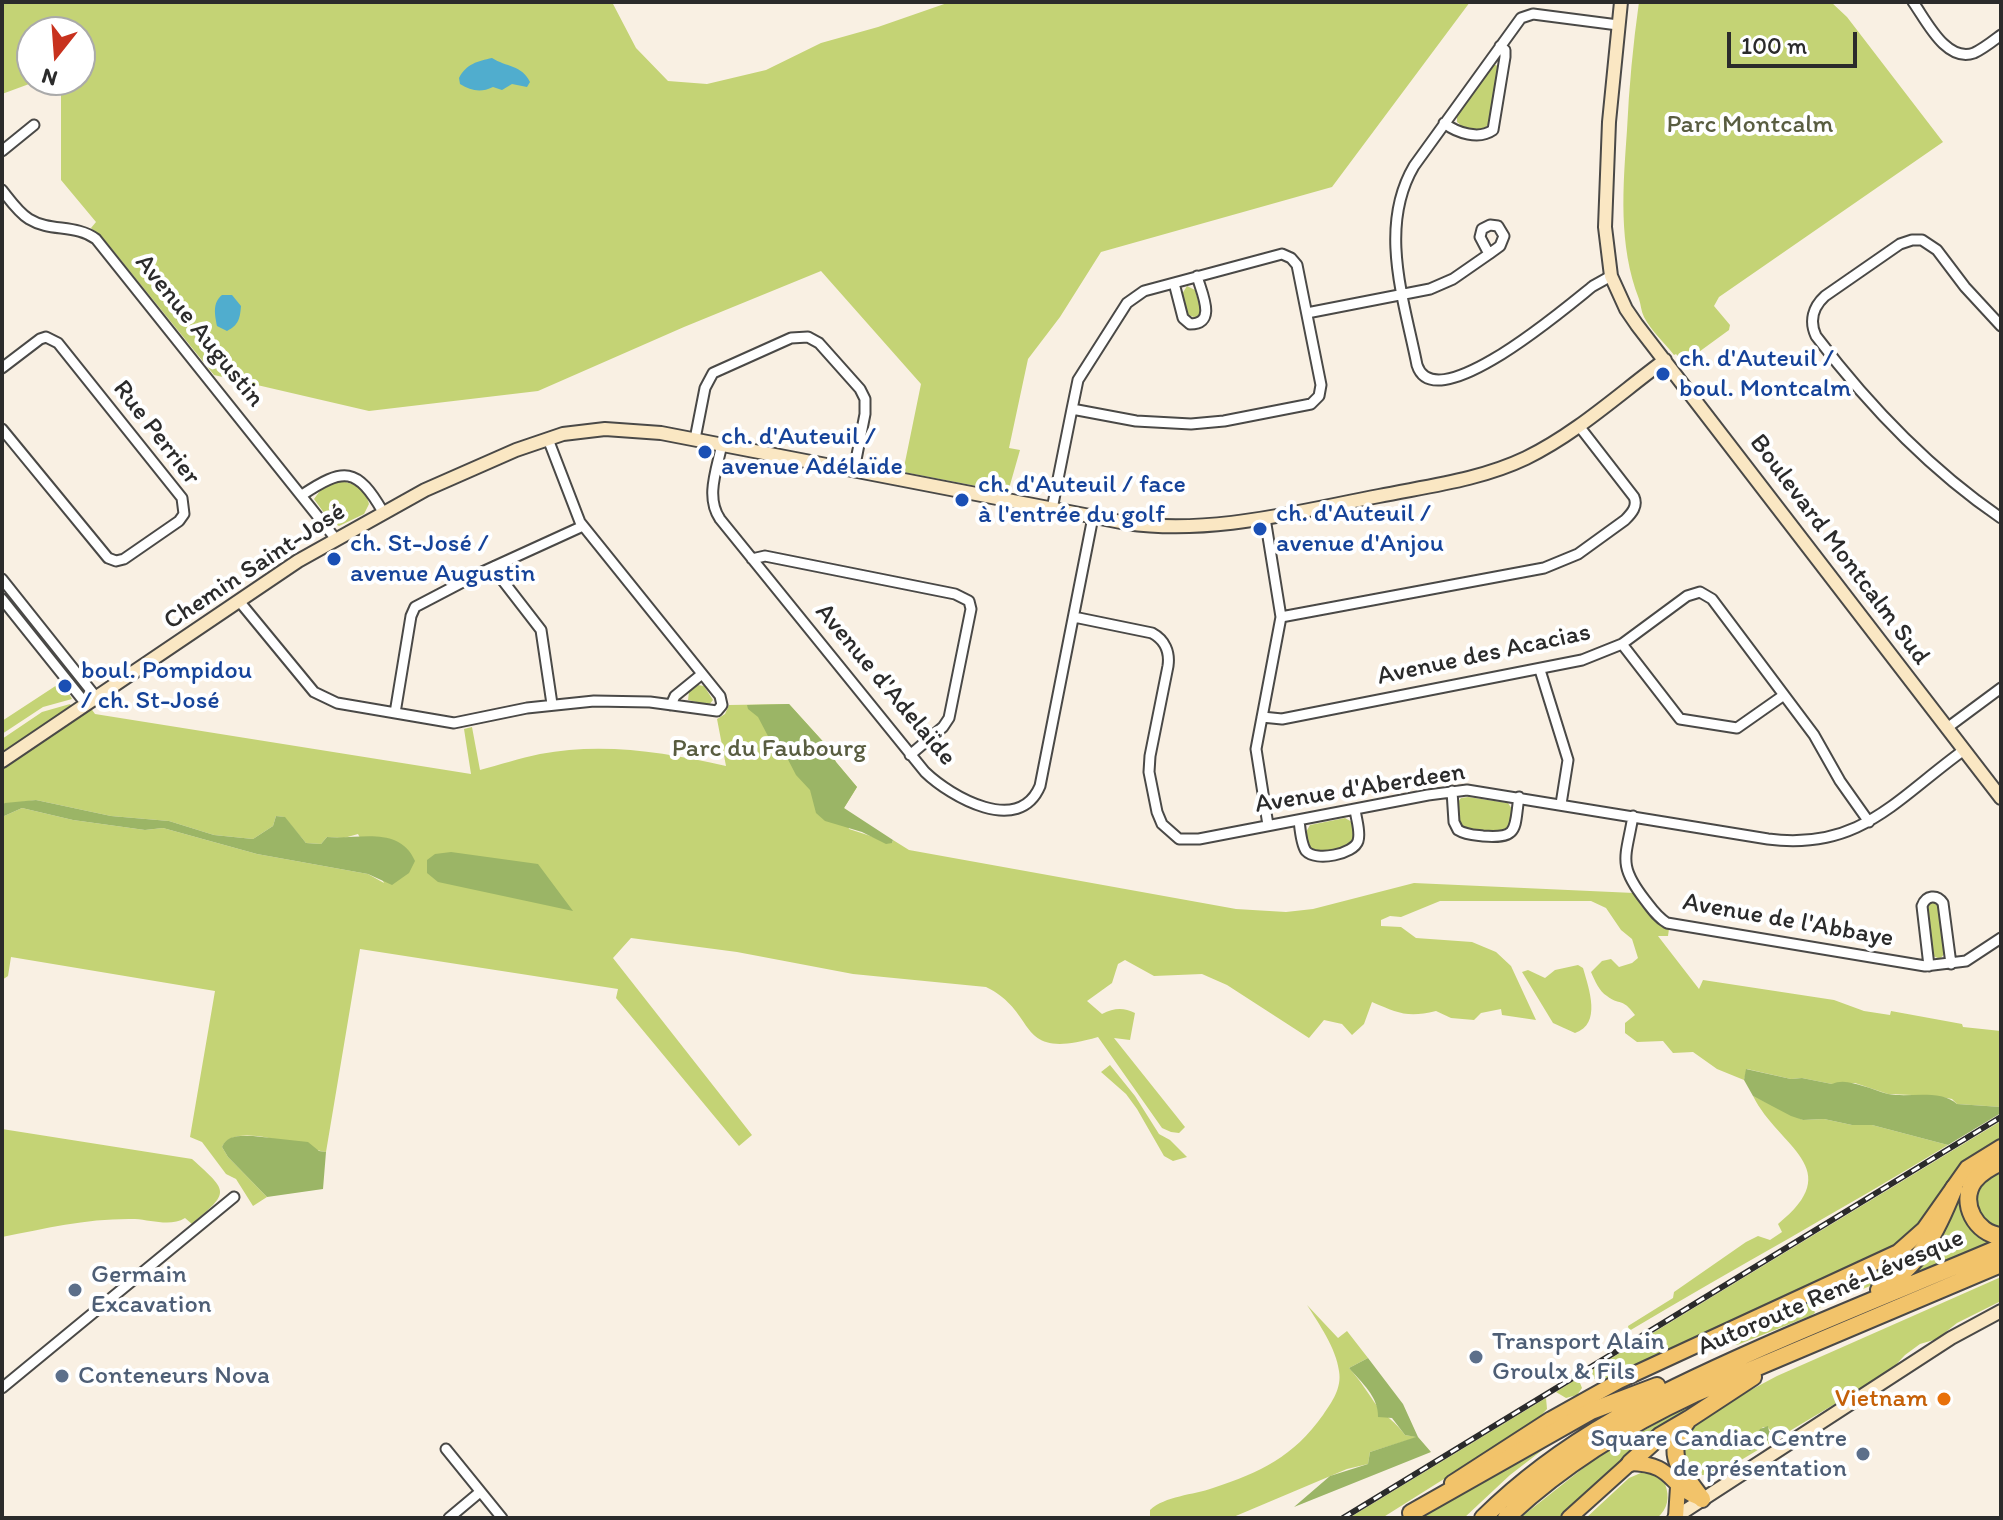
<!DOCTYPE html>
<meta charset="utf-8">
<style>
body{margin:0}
#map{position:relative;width:2003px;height:1520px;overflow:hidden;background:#f9f0e3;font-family:Itim,sans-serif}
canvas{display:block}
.frame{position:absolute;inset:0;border:4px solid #2b2b2b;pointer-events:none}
.north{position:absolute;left:16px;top:16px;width:80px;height:80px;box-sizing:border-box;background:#fff;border:2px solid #aaa;border-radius:50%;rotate:197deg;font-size:22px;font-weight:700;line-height:32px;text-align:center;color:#2b2b2b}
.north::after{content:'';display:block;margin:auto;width:28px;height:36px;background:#c8321e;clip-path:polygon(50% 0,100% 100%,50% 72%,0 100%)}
.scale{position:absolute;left:1727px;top:32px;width:130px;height:36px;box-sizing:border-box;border:4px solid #2b2b2b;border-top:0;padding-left:10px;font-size:24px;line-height:28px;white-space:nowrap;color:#2b2b2b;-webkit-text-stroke:6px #fff;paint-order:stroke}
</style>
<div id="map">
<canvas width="2003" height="1520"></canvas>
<div class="frame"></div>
<div class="north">N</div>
<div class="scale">100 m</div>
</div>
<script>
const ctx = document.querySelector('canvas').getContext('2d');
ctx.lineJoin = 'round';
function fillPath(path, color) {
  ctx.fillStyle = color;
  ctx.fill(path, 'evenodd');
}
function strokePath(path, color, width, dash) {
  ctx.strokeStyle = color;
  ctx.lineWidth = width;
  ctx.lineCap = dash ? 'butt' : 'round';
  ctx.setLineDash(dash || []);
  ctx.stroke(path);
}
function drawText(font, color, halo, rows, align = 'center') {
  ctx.font = font + ' Itim,sans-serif';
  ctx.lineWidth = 8;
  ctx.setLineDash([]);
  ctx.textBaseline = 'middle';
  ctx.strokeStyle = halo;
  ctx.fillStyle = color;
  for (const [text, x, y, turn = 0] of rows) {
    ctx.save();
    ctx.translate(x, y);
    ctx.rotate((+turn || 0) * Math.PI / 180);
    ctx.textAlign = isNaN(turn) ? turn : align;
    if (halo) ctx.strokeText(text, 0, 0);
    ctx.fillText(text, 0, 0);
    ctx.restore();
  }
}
fillPath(new Path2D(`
 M2,2h610l24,46 32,33 39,3 59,-14 55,-27 57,-16 72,-25h520l-138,185 -231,65 -41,65 -32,42 -19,89 11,2 -12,42 -105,-20 18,-88 -100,-113 -137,56 -146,64 -169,20 -155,-36 -111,-137 -12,-10 5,-6 -35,-42v-90l-4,-10h23v-48h-48v48h8l-38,14z
 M1639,2h192l16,15 96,125 -224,155 -5,9 16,19 -1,5 -48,35 1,-4 -6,-7 -2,1c-10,-13 -22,-23 -30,-38 -3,-6 -3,-12 -5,-18 -21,-54 -16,-112 -12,-169 2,-43 6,-86 12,-128z
 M1493,64l5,2 -7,57 -10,7 -17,-2 -7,-6v-8z
 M1187,286l8,4 6,21 -4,7 -9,-3 -6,-21z
 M338,481c15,1 28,8 31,23l-5,10 -25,12 -9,-5 -16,-22 8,-11z
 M57,685l5,5h5l5,9 -29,8 -41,27v-13z
 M698,685l6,1 9,14 -4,5 -21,-5 1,-8z
 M70,704l2,3 -70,47v-15l40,-27z
 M789,704l39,43 8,15 21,25 -13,21 5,21 43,14 1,-3 16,10 327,59 50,3 27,-3 101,-26 220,10 18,24 17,12 -1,7h-10l41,53 4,-9 131,20 30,11 26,4 1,-4 71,13 1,3 38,4v76l-44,-3 -5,-5 -16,-3 -48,-2 -33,-11 -23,1 -30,-6 -11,1 -44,-10 -3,11 -27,-11 -24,-17 -20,1 -10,-12 -26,1 -12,-9v-10l10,-8c-13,-18 -15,-9 -28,-19 -8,-5 -12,-15 -16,-24l11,-11 9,-2 8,8 13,-4 6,-5 -6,-19 -11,-9 -15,-22 -15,-7h-151l-39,16 -11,-1 -9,4v6l20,1 15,11 56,4 24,10 15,14 25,54 -34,-5 -1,-6 -20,4 -7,7 -23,-2 -15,-7c-29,7 -38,2 -64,-9l-8,22 -12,11 -10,-11 -18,-4 -15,18 -82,-53 -25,-11 -48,2 -29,-16 -7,4 -6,19 -25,18 15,13c12,-6 21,-7 33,-1l-5,27 -16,-2 71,89 -6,6 -8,-1 -9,-4 -64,-91c-85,25 -58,-24 -112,-50l-133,-13 -116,-22 -106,-14 -18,20 139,177 -13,11 -123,-148 2,-9 -258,-40 -34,203c-24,-3 -91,-32 -104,-5l6,10 39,40 -14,9 -17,-27 -10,-5 -24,-32 -12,-5 25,-146 -204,-34 -3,19 -6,4v-163l20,-9 51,12 72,10 18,-2 94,26 111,20 16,9 -26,-49 -14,4 -17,-1 -6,7 -15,-1 -22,-26 -8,-1 -3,10 -20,13 -39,-4 -45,-14 -58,-5 -75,-16 -34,5v-37l88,-61 5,7 376,60 -7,-45 8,-2 8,43c19,-5 40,-12 60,-16 62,-12 125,-2 186,12l-9,-47 8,-5 4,-9z
 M1468,797l40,6 4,6 -4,20 -9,4 -36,-4c-6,-8 -9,-23 -2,-31z
 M1345,818l7,4c1,7 4,14 0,20 -7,11 -34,11 -43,5l-3,-15 4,-7z
 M1933,902l7,6 5,45 -5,6 -7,-3 -6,-46 2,-6z
 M1578,965l5,3c6,21 19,56 -8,65l-22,-10 -31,-51 6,-2 17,8 10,-8z
 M1110,1065l25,31 24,38 11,6 17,17 -14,4 -9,-5 -27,-47 -11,-15 -25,-22z
 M1753,1096l50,24 21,-1 28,6h20l76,20c-105,64 -213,123 -319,186l-1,-5 45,-28 1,-6 72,-50 12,-6 12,4 12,-8 -4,-8c70,-56 1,-76 -25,-128z
 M2001,1121v18l-33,20 -57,76 -17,13 -286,131h-14l-7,-6z
 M2,1129l190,30c38,34 37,33 0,65l-7,-6c-14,9 -34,2 -50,1 -46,-1 -88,9 -133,18z
 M2001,1171v57l-18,-9c-12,-21 -3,-38 18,-48z
 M1962,1181l27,61 -77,35 -2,-5z
 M1930,1229l-27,34 -33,23 -56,24 1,3 -5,3 -73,29 -23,-2z
 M2001,1277v24l-44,22 -20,16 -17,5 -15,11 -15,16 -169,101 -8,3h-14l-12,-9 -5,-18 6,-16 29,-24 60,-32zM1763,1427h5l5,7 -11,12 -12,5 -3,-10 8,-4z
 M1307,1305l31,33 9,-7 21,27 -19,10c11,12 19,25 28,38 8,10 19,16 28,29l13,2 -48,15 -2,12 -21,5 -116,49h-81v-8c15,-14 43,-15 63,-22 48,-16 80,-31 110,-73 9,-13 19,-27 16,-44 -3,-23 -20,-47 -32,-66z
 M1578,1378l4,10 -5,7 -11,3 -10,-6z
 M1546,1398l1,11 -11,12 -154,97h-33z
 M1690,1405l3,5 -85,64 -49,44h-39l81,-64z
 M1558,1438l-48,37 -46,43h-48z
 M1643,1472l10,2 12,10c5,13 3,25 -8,34h-71l43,-40z`), '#c4d375');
fillPath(new Path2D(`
 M789,704l39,43 8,15 21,25 -13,21 49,32 -1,3 -6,1 -24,-12 -37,-11 -9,-8 -6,-23 -14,-15 -13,-25 -14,-12 -11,-21 -10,-8 -1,-4z
 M36,800l75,16 58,5 45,14 39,4 20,-13 3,-10 9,1 21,26 15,1 6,-7c32,3 72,-12 88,24l-6,12 -17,12 -24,-11 -111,-20 -94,-26 -18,2 -72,-10 -51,-12 -20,9v-12l3,-2z
 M451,852l87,12 35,47 -135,-29 -11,-9v-13l8,-6z
 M1746,1069l45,10 11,-1 30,6c10,-5 21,-1 31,2 8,2 17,6 25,8 21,4 52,-5 69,10l44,3v6l-53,32 -76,-20h-20l-28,-6 -21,1 -12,-4 -38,-20 -9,-16z
 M253,1136l55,6 11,9 7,1 -3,37 -56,8 -39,-40 -6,-10c5,-13 19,-11 31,-11z
 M1368,1358l35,46 15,33 13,15 -137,55 36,-31 38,-12 2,-12 46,-15 -11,-2 -13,-17 -14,-1c1,-20 -17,-35 -29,-49z
 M1768,1426l1,5 5,3 -12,12 -12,5 -5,-2 -1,-5 11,-7 5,-8z`), '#9bb566');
fillPath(new Path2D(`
 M492,58c14,9 30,7 38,24l-3,5 -15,-3 -10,6 -9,-3c-12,6 -22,4 -33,-3l-1,-6c7,-14 19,-17 33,-20z
 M222,295h10l9,11c-1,12 -2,19 -14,25l-10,-5c-2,-11 -5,-23 5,-31z`), '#50adce');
const street = new Path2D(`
 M1913,2c13,18 33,61 61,51 9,-4 19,-12 27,-18
 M1444,123c13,10 35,17 49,7l12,-73v-7l-5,-4
 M2,151l32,-26
 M2,190c8,10 16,22 27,29 21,13 47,5 67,20l239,299
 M1490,225l8,1 6,10 -4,10 -11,8 -9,-17 2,-8z
 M1282,254l9,4 6,7 24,120 -2,11 -8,8 -87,17 -33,3 -55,-3 -64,-12 6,-29 49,-77 17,-12z
 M1611,276l-18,10c-23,18 -158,135 -176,79 -13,-65 -39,-138 -3,-199l107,-148 12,-4 85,11
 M1174,283l9,35 7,6c28,0 11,-32 7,-48
 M1307,313l123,-24 23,-10 36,-25
 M2001,326l-36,-39 -28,-37 -15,-10h-10l-12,4 -75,52c-12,11 -16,25 -9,40 53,70 112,132 185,182
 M2,368l38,-29 6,-2 12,6 124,155 2,16 -5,7 -55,38 -8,2 -8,-3 -106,-129
 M695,439l10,-51 8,-15 78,-35 17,-1 11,6 41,46 5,10v15l-11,56
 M722,444c-5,25 -17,53 -2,75l205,253c26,25 94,64 115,14l53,-269
 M302,495c42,-28 55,-28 81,17
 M1052,509l20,-100
 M1265,518l16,99 -25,132 12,76
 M752,559l13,-3 190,38 14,7 2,8 -22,109 -6,9 -33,28
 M495,566l5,11 41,53 11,74
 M2,579l94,118
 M2,599l84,105
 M239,601l75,91 23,11 117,20 73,-15 67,-7 56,1 67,9 5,-6 -2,-9 -140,-174 -32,-83
 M1074,617l78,16c13,7 18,19 16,33l-18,90 -1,16 8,40 5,12 17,15h20l229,-44 39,-5 301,49c92,12 128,-40 196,-89
 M1281,617l263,-49 34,-14 47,-34c7,-7 13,-14 9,-23l-55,-71
 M1622,644l58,75 57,9 47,-33
 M1540,670l28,90 -7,44
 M671,705l4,-9 27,-22
 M395,713l16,-97 4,-9 65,-34 103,-47
 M1262,717l20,2 300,-59 40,-16 65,-48 13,-4 12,7 102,136 26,46 29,41
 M1947,728l54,-40
 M1452,791l2,31 4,8c8,5 16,5 25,6 37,3 31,-8 36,-39
 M1633,816c-7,42 -16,48 12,84 7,9 12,17 22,23l258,43 41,-5 35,-23
 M1299,820c1,9 2,24 7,31 10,11 48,3 52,-10 3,-9 -2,-22 -3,-32
 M1929,966l-7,-60c4,-11 15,-12 21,-3l8,61
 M2,1388l232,-191
 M446,1449l56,69
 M449,1518l31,-26`);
const secondary = new Path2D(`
 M1621,2l-12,120 -4,105 6,49 15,33 11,16 364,473
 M2,761l296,-200 127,-71 91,-40 47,-16 42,-5 56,4 465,90c86,12 169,-11 253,-27 49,-10 101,-16 147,-38 51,-25 93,-64 139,-98
 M1674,1518l277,-180 50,-27`);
const primary = new Path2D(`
 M1452,1483l99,-64 68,-38 279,-129 26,-23 43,-61 34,-21
 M1676,1517l2,-30
 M1569,1518l61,-55c46,1 36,23 72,36`);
const highway = new Path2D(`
 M2001,1162c-10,5 -20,10 -27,19 -15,22 2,53 27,55
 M1879,1290c41,-24 58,-59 75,-102
 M1688,1420c-26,34 -7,50 14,79
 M1630,1463l30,-27 29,-17 64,-42
 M1411,1513l180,-102 66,-25
 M1483,1518c82,-81 174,-124 278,-170 79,-35 160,-67 240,-101
 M1506,1518c55,-52 119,-92 188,-124l307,-130`);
strokePath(street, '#4a4947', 13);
strokePath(secondary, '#4a4947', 16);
strokePath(primary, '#4a4947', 18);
strokePath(highway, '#4a4947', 20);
strokePath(street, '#fff', 9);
strokePath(secondary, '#fae7c3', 12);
strokePath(primary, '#f2c36a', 14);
strokePath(highway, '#f2c36a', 16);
const rail = new Path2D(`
 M1343,1518l658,-401`);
strokePath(rail, '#2b2b2b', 6);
strokePath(rail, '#fff', 3, [9]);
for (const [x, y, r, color] of [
 [1663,374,8,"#1a4fb4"],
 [705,452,8,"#1a4fb4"],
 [962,500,8,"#1a4fb4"],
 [1260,529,8,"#1a4fb4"],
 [334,559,8,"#1a4fb4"],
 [65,686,8,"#1a4fb4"],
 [75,1290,8,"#5c6f8a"],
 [1476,1357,8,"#5c6f8a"],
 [62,1376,8,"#5c6f8a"],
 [1944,1399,8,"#e8710a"],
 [1863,1454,8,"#5c6f8a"]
]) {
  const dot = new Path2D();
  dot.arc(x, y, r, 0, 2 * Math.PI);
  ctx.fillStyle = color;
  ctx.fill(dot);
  strokePath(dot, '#fff', 3);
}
drawText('26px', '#595d41', '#fff', [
 ["Parc Montcalm",1750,125],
 ["Parc du Faubourg",769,749]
]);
drawText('26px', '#2b2b2b', '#fff', [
 ["Avenue Augustin",199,331,51],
 ["Rue Perrier",156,433,52],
 ["Boulevard Montcalm Sud",1839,550,53],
 ["Chemin Saint-José",255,567,-33],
 ["Avenue des Acacias",1484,655,-12],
 ["Avenue d'Adelaïde",885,685,50],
 ["Avenue d'Aberdeen",1360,789,-9],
 ["Avenue de l'Abbaye",1788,921,10],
 ["Autoroute René-Lévesque",1831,1293,-23]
]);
drawText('26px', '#164399', '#fff', [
 ["ch. d'Auteuil /",1679,359],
 ["boul. Montcalm",1679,389],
 ["ch. d'Auteuil /",721,437],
 ["avenue Adélaïde",721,467],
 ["ch. d'Auteuil / face",978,485],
 ["à l'entrée du golf",978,515],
 ["ch. d'Auteuil /",1276,514],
 ["avenue d'Anjou",1276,544],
 ["ch. St-José /",350,544],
 ["avenue Augustin",350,574],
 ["boul. Pompidou",81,671],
 ["/ ch. St-José",81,701]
], 'left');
drawText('26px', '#4e5e75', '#fff', [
 ["Germain",91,1275],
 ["Excavation",91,1305],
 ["Transport Alain",1492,1342],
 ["Groulx & Fils",1492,1372],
 ["Conteneurs Nova",78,1376],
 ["Square Candiac Centre",1847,1439,"right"],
 ["de présentation",1847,1469,"right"]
], 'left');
drawText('26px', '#c56008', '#fff', [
 ["Vietnam",1928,1399]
], 'right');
</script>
